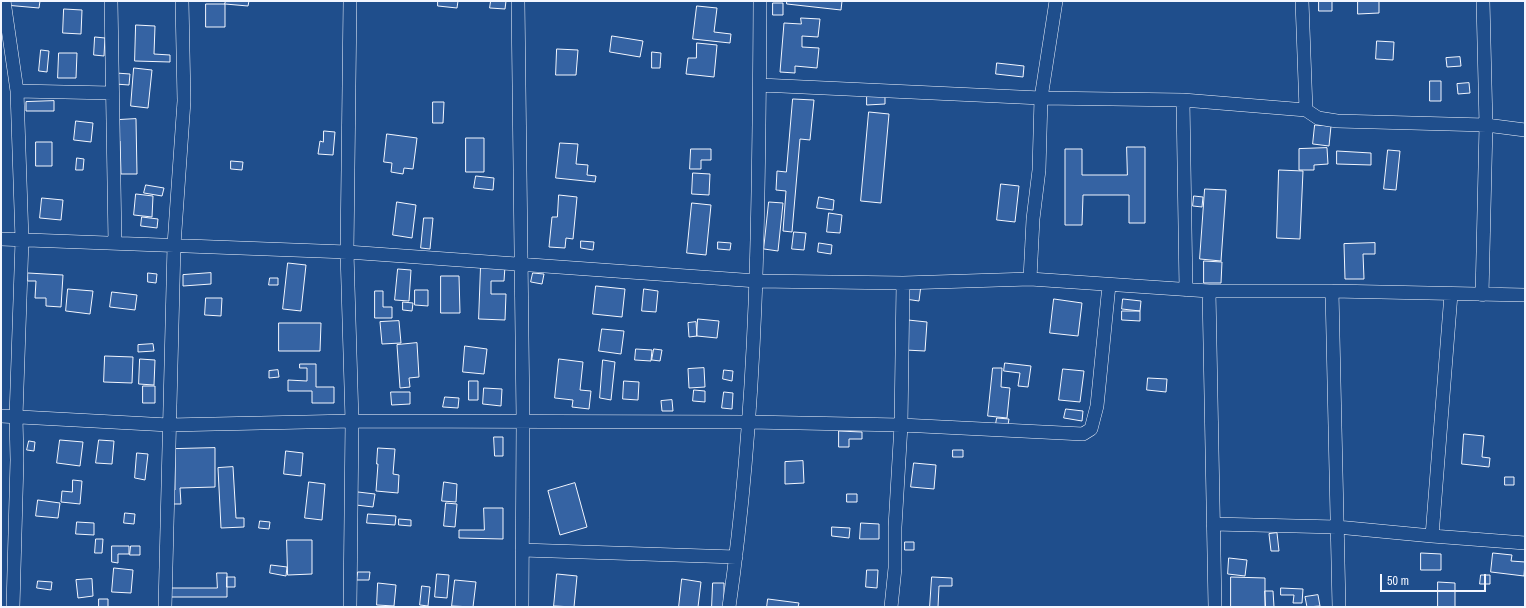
<!DOCTYPE html>
<style>
body{margin:0}
#map{position:relative;width:1526px;height:608px;overflow:hidden;background:#1f4e8c;font-family:"Archivo Narrow",sans-serif}
canvas{display:block}
.frame{position:absolute;inset:0;border:2px solid #f2f6ff;pointer-events:none}
.scale{position:absolute;left:1380px;top:574px;width:106px;height:18px;box-sizing:border-box;border:2px solid #f2f6ff;border-top:0;padding-left:5px;font-size:12px;line-height:14px;white-space:nowrap;color:#f2f6ff;-webkit-text-stroke:3px #1f4e8c;paint-order:stroke}
</style>
<div id="map">
<canvas width="1526" height="608"></canvas>
<div class="frame"></div>
<div class="scale">50 m</div>
</div>
<script>
const ctx = document.querySelector('canvas').getContext('2d');
ctx.lineJoin = 'round';
function fillPath(path, color) {
  ctx.fillStyle = color;
  ctx.fill(path, 'evenodd');
}
function strokePath(path, color, width, dash) {
  ctx.strokeStyle = color;
  ctx.lineWidth = width;
  ctx.lineCap = dash ? 'butt' : 'round';
  ctx.setLineDash(dash || []);
  ctx.stroke(path);
}
const building = new Path2D(`
 M5,1h35l-1,7 -34,-3z
 M226,1h23l-1,5 -23,-2z
 M438,1h20l-1,7 -19,-2z
 M491,1h15l-1,8 -15,-1z
 M787,1h55l-1,9 -54,-6z
 M1319,1h13v10h-13z
 M1358,1h21v12l-21,1z
 M773,3h10v12h-10z
 M206,4h19v23h-19z
 M697,6l20,2 -3,24 17,2 -1,9 -37,-4z
 M64,9l18,1 -1,24 -18,-1z
 M801,18l19,1 -2,18 -16,-1v11l17,1 -2,20 -22,-2v7l-15,-1 4,-49 17,1z
 M136,25l19,1 -1,28 16,1v7l-35,-1z
 M612,36l31,5 -3,16 -30,-5z
 M95,37l10,1 -1,18 -10,-1z
 M1377,41l17,1 -1,18 -17,-1z
 M697,43l20,2 -3,32 -28,-3 2,-16h8z
 M557,49l21,1 -2,25h-20z
 M41,50l8,1 -2,21 -8,-1z
 M652,52l9,1 -1,15h-8z
 M59,53h18l-1,25h-18z
 M1460,57l1,9 -14,1 -1,-9z
 M997,63l27,3 -1,11 -27,-3z
 M134,68l18,2 -4,38 -17,-2z
 M116,73l14,1 -1,11 -14,-1z
 M1430,81h11v20h-11z
 M1469,83l1,10 -12,1 -1,-10z
 M867,96h18v8l-18,1z
 M793,99l21,1 -4,40 -10,-1 -8,93 -9,-1 3,-40 -10,-1 1,-19 9,1z
 M54,101v10h-28v-9z
 M433,102h11l-1,21h-10z
 M869,112l20,2 -8,89 -20,-2z
 M136,119l1,55h-16l-1,-33h-1l-1,-21z
 M76,121l17,2 -2,19 -17,-2z
 M1315,125l16,1 -2,20 -16,-2z
 M324,131l11,1 -2,23 -15,-1 2,-13 3,1z
 M387,134l30,4 -4,31 -9,-1 -1,6 -12,-2 1,-9 -8,-1z
 M466,138h18v34h-18z
 M36,142h16v24h-16z
 M560,143l18,1 -2,20 12,1 -1,10 9,1 -1,6 -39,-4z
 M1127,147h18v76h-16v-28h-46l-1,30h-17v-76h17v26h45z
 M1327,148l1,16 -14,1v5h-15v-21z
 M691,149h20v11h-10v9h-11z
 M1388,150l12,1 -4,39 -12,-1z
 M1337,151l34,2v12l-34,-1z
 M77,158l7,1 -1,11h-7z
 M231,161l12,1 -1,8 -11,-1z
 M1279,170l24,1 -3,68 -23,-1z
 M693,173l17,1 -1,21 -17,-1z
 M476,176l18,2 -1,12 -19,-2z
 M1001,184l18,2 -4,36 -18,-2z
 M146,185l18,3 -2,8 -18,-3z
 M1205,189l21,1 -5,71 -21,-2z
 M136,194l17,2 -1,21 -18,-2z
 M559,195l18,2 -4,42 -7,-1 -1,10 -16,-1 3,-30h5z
 M1194,196l9,1 -1,10 -9,-1z
 M819,197l15,3 -1,10 -16,-2z
 M42,198l21,2 -2,20 -21,-2z
 M397,202l19,3 -4,33 -19,-3z
 M769,202l14,1 -5,48 -14,-2z
 M692,203l19,2 -5,50 -19,-2z
 M829,213l13,2 -2,18 -13,-1z
 M142,217l16,2 -1,9 -16,-2z
 M424,218h9l-3,31 -9,-1z
 M794,232l12,1 -2,17 -12,-1z
 M581,241l13,1 -1,8 -12,-2z
 M718,242l13,1 -1,7 -12,-1z
 M819,243l13,2 -1,9 -13,-2z
 M1375,243v11h-12l1,25h-19l-1,-35z
 M1204,261l18,1 -1,21h-17z
 M288,263l18,2 -5,46 -18,-2z
 M481,265l24,1 -1,15h-13v13h15l-1,26 -26,-1z
 M398,269l13,1 -2,31 -14,-1z
 M28,273l35,2 -2,32 -15,-1v-8h-11l1,-17h-8z
 M148,273l9,1 -1,9 -8,-1z
 M211,273v11l-28,2v-11z
 M533,273l11,1 -2,10 -11,-2z
 M441,276h18l1,37h-19z
 M270,278h8v7h-9z
 M907,283l14,2 -2,16 -14,-2z
 M596,286l29,3 -3,28 -29,-3z
 M68,289l25,2 -3,23 -24,-3z
 M644,289l14,2 -2,21 -14,-1z
 M415,290h13v16l-13,-1z
 M375,291h8v16h9v11h-17z
 M112,292l25,3 -2,15 -25,-3z
 M206,298h16l-1,18 -16,-1z
 M1054,299l28,4 -4,33 -28,-3z
 M1123,299l18,2 -1,10 -18,-2z
 M403,302l10,1 -1,8 -9,-1z
 M1122,311h18v10l-18,-1z
 M698,319l21,2 -2,17 -20,-2z
 M908,320l19,2 -2,29 -20,-1z
 M399,321l2,22 -19,1 -2,-22z
 M696,322l1,14 -8,1 -1,-14z
 M279,323h42l-1,28h-41z
 M602,329l22,2 -3,23 -22,-3z
 M417,343l2,34 -10,1 1,9 -10,1 -3,-43z
 M153,344l1,7 -16,1v-7z
 M465,346l22,3 -3,25 -21,-2z
 M636,349l16,1 -1,11 -16,-1z
 M654,349l8,1 -2,11 -8,-1z
 M105,356l28,1 -1,26 -28,-1z
 M140,359l15,1 -1,25 -15,-1z
 M559,359l24,3 -3,28 11,1 -2,18 -17,-2 1,-7 -18,-2z
 M603,360l12,2 -4,38 -11,-2z
 M1005,363l26,3 -3,21 -10,-1 2,-13 -16,-2z
 M300,364h16v23h18v16h-22v-12h-24v-11l19,1v-13h-7z
 M704,368l1,19 -16,1 -1,-19z
 M993,368h9l-1,19 9,1 -3,30 -19,-2z
 M1063,369l21,2 -4,31 -21,-2z
 M278,370l1,7 -10,1v-7z
 M724,370l9,1 -1,10 -9,-2z
 M1148,378l19,1 -1,13 -19,-2z
 M469,381h9v19h-9z
 M624,381l15,1 -1,18 -15,-1z
 M143,386h12v17h-12z
 M484,388l18,1 -1,17 -18,-2z
 M694,390l11,1v11l-12,-1z
 M391,392h19v12l-18,1z
 M724,392l9,1 -1,16 -10,-1z
 M445,397l14,1 -1,10 -15,-1z
 M672,400l1,11h-11l-1,-10z
 M1066,409l17,2 -1,10 -18,-3z
 M997,418l12,1 -1,6 -12,-1z
 M839,431l23,1v7h-13v8h-10z
 M1464,434l20,2 -2,21 8,1 -1,9 -27,-3z
 M494,437h9v19h-8z
 M60,440l23,2 -3,24 -23,-3z
 M99,440l15,1 -2,23 -16,-1z
 M29,441l6,1 -1,9 -7,-1z
 M215,448v39l-35,1 1,16h-9l-1,-14h4v-41z
 M378,448l17,1 -2,25 6,1 -1,18 -22,-2 2,-27h-1z
 M953,450h10v7h-10z
 M286,451l17,2 -2,23 -17,-2z
 M137,453l11,1 -3,26 -10,-2z
 M803,461l1,22 -19,1v-22z
 M914,463l22,2 -2,24 -23,-2z
 M233,467l3,51h8v9l-23,1 -3,-60z
 M1505,477h9v8h-9z
 M73,480l9,1 -2,23 -19,-2 1,-11 10,1z
 M309,482l16,2 -3,36 -17,-2z
 M444,482l13,2 -1,18 -14,-1z
 M575,483l12,44 -27,8 -12,-44z
 M358,492l17,2 -2,13 -17,-2z
 M847,494h10v8h-10z
 M38,500l22,3 -2,15 -22,-2z
 M446,503l11,1 -2,23 -11,-1z
 M484,508h19v31l-44,-1v-8h25z
 M125,513l10,1 -1,10 -10,-1z
 M368,514l28,2 -1,9 -28,-2z
 M399,519l12,1v6l-12,-1z
 M260,521l10,1 -1,7 -10,-1z
 M77,522l17,1v12l-18,-1z
 M861,523l18,1v15h-19z
 M832,527l18,1 -1,10 -17,-2z
 M1277,533l2,18h-8l-2,-17z
 M96,539h7l-1,14h-7z
 M287,540h25v34l-24,1z
 M905,542h9v8h-9z
 M112,546h17v8h-11v9l-6,-1z
 M131,546h9v9h-10z
 M1421,553l20,1v16h-20z
 M1493,553l19,2 -1,6 14,1 -1,14 -33,-4z
 M1229,558l18,2 -2,16 -17,-2z
 M271,565l16,2 -1,9 -16,-3z
 M114,568l19,2 -2,23 -19,-1z
 M867,570h11l-1,18 -11,-1z
 M358,572h12l-1,8h-12z
 M217,573h10v24h-59v-9h49z
 M437,574l12,1 -2,23 -12,-1z
 M557,574l20,2 -3,31 -20,-1z
 M1481,575h9v9h-10z
 M227,577h8v10h-8z
 M932,577l20,1v8h-13l-1,21h-8z
 M1231,577l34,1v29h-34z
 M92,579l1,17 -15,2 -2,-18z
 M682,579l19,3 -3,25h-19z
 M455,580l21,2 -3,25 -21,-1z
 M38,581l14,1 -1,8 -14,-2z
 M1438,582l17,1v24h-17z
 M378,583l18,2 -2,21 -17,-1z
 M713,583h11v24h-12z
 M422,586l8,1 -2,19 -8,-1z
 M1281,588l22,1 -1,14h-9l1,-8h-13z
 M1265,591h8l1,16h-8z
 M1318,595l2,11 -13,1 -2,-10z
 M99,599h9v8h-9z
 M768,599l31,4 -1,4h-31z`);
fillPath(building, '#3563a3');
strokePath(building, '#f2f6ff', 1);
const street = new Path2D(`
 M4,1l13,90 5,149 -6,177 1,43 -4,147
 M111,1l4,242
 M518,1l5,419 -1,187
 M1302,1l4,109
 M760,85l281,13 142,2 123,10 12,8 19,3 149,4 39,5
 M17,91l95,2
 M1183,100l3,190
 M1,239l346,13 410,29 146,2 127,-4 179,12h123l193,4
 M1030,279l3,-60 6,-49 2,-72 15,-97
 M1209,291l6,316
 M1332,291l7,316
 M1482,295l4,-170 -3,-124
 M1,416l168,9 183,-4 397,1 152,3 182,9 8,-5 6,-23 12,-121
 M1213,524l124,3 95,9 93,7
 M1432,536l19,-242
 M522,550l214,7
 M165,607l9,-362 10,-144 -2,-100
 M350,607l2,-186 -5,-169 3,-251
 M729,607c29,-201 30,-404 31,-606
 M891,607l4,-39v-41l6,-102 2,-142`);
strokePath(street, '#f2f6ff', 14);
strokePath(street, '#1f4e8c', 13);
</script>
